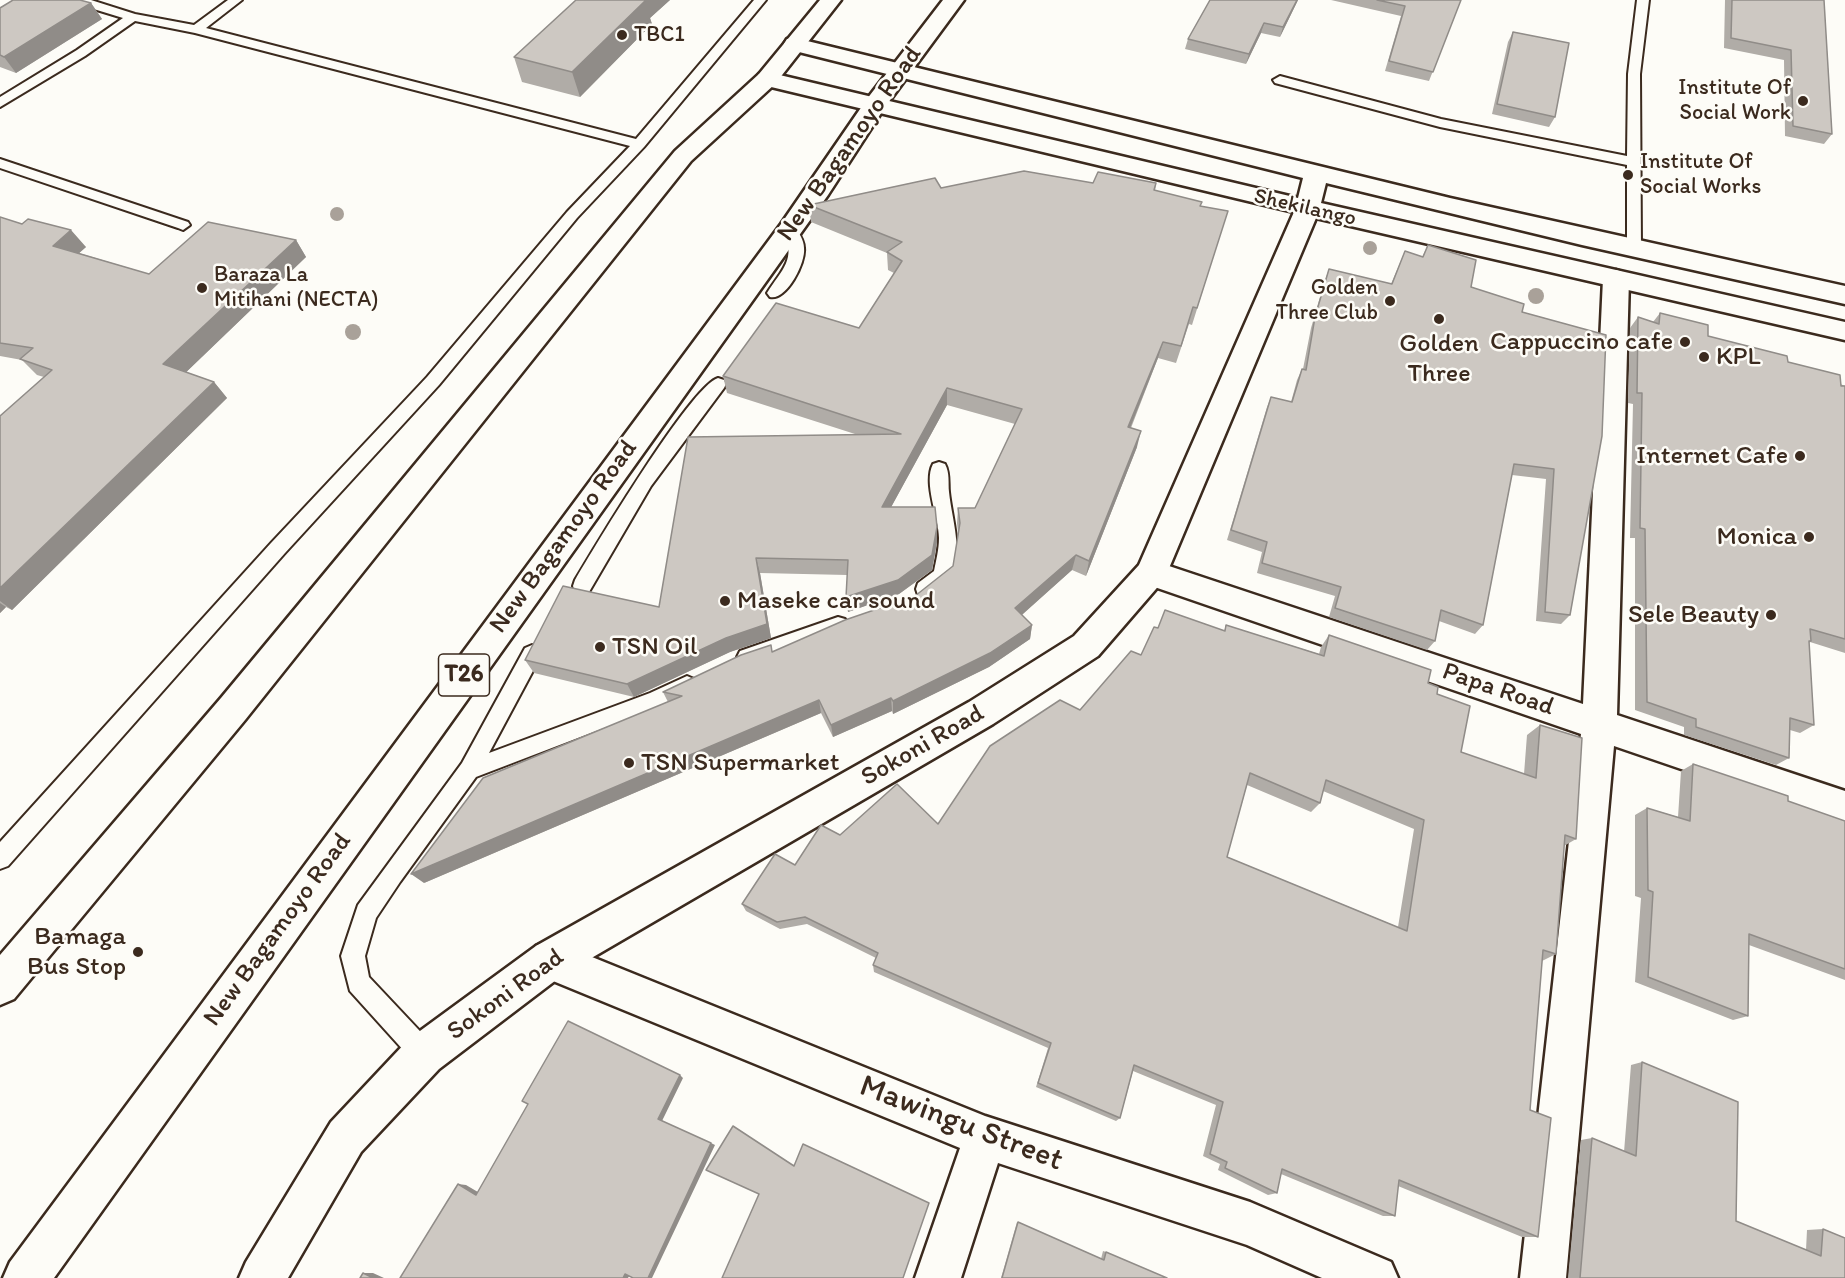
<!DOCTYPE html>
<style>
body{margin:0}
canvas{display:block;background:#fdfcf7}
</style>
<canvas width="1845" height="1278"></canvas>
<script>
const ctx = document.querySelector('canvas').getContext('2d');
ctx.lineJoin = 'round';
function strokePath(path, color, width, dash) {
  ctx.strokeStyle = color;
  ctx.lineWidth = width;
  ctx.lineCap = dash ? 'butt' : 'round';
  ctx.setLineDash(dash || []);
  ctx.stroke(path);
}
function fillPath(path, color) {
  ctx.fillStyle = color;
  ctx.fill(path, 'evenodd');
}
function drawText(font, color, halo, rows, align = 'center') {
  ctx.font = font + ' Itim,sans-serif';
  ctx.lineWidth = 5;
  ctx.setLineDash([]);
  ctx.textBaseline = 'middle';
  ctx.strokeStyle = halo;
  ctx.fillStyle = color;
  for (const [text, x, y, turn = 0] of rows) {
    ctx.save();
    ctx.translate(x, y);
    ctx.rotate((+turn || 0) * Math.PI / 180);
    ctx.textAlign = isNaN(turn) ? turn : align;
    if (halo) ctx.strokeText(text, 0, 0);
    ctx.fillText(text, 0, 0);
    ctx.restore();
  }
}
const lane = new Path2D(`
 M72,0h19l44,14 59,11 34,-25h14l-36,28 430,111 118,-139h12l-122,147 -67,71 -138,167 -154,168 -277,313 -8,3v-27l271,-299 156,-166 140,-165 63,-66 -435,-113 -60,-12 -50,35 -85,51v-10l77,-47 46,-32 -49,-15z
 M1637,0h12l-9,74 1,175 -7,5 -7,-5v-84l-187,-38 -165,-44 -2,-3 7,-4 161,43 186,37 1,-82z
 M0,159l188,63 2,3 -7,5 -5,-2 -178,-60z
 M790,225l5,2c4,6 9,13 9,21 2,15 -18,53 -34,49l-3,-4c15,-24 30,-33 16,-63z
 M718,378l6,2 2,4 -2,4 -73,98 -62,106 -7,2 -7,-2 -2,-6 2,-6c19,-32 116,-194 143,-202z
 M939,462l6,2c5,9 3,19 4,28 3,29 15,60 1,88l-25,17 -7,-2 -2,-6 2,-6 16,-12c2,-10 5,-22 5,-33 0,-20 -16,-55 -6,-74z
 M838,617l7,2 3,6 -3,6 -98,35 -7,-3 -3,-6 3,-6z
 M532,645l7,3 3,6 -53,99 161,-60 37,-17 7,3 3,6 -3,6 -30,14 -188,72 -76,105 -24,36 -11,38 4,21 64,68 3,9 -3,9 -9,3 -9,-3 -65,-72 -9,-35 17,-51 104,-142 63,-115z`);
const street = new Path2D(`
 M1616,270l9,3 4,6 -12,436 228,76v34l-231,-79 -48,532h-46l61,-544 -441,-152 -5,-9 5,-9 11,-4 432,144 20,-425 4,-6z
 M550,940l435,176 265,86 141,60 7,16h-76l-75,-33 -249,-82 -37,115h-46l45,-130 -424,-174 -6,-14 6,-14z`);
const secondary = new Path2D(`
 M795,38l655,160 395,88v18l-263,-59 -256,-62 -5,20 524,119v18l-529,-122 -149,355 -5,9 -64,74 -105,68 -429,250 -125,95 -78,83 -73,126h-49l7,-16 85,-140 78,-83 127,-93 433,-244 105,-66 65,-71 155,-353 -527,-126 -8,-2 -3,-5 3,-5 8,-2 531,126 5,-20 -516,-129 -3,-5 3,-5z`);
const highway = new Path2D(`
 M820,0h21l-66,84 -84,77 -446,559 -231,279 -14,6v-50l221,-257 454,-547 84,-77z
 M943,0h21l-79,107 -57,88 -774,1083h-51l7,-16 771,-1038 86,-125z`);
strokePath(lane, '#3b2a1e', 4);
strokePath(street, '#3b2a1e', 5);
strokePath(secondary, '#3b2a1e', 5);
strokePath(highway, '#3b2a1e', 5);
fillPath(lane, '#fdfcf7');
fillPath(street, '#fdfcf7');
fillPath(secondary, '#fdfcf7');
fillPath(highway, '#fdfcf7');
ctx.fillStyle = '#a9a199';
for (const [x, y, r] of [
 [337,214,7],
 [1370,248,7],
 [1536,296,8],
 [353,332,8]
]) {
  ctx.beginPath();
  ctx.arc(x, y, r, 0, 2 * Math.PI);
  ctx.fill();
}
fillPath(new Path2D(`
 M576,0h94l-20,18 2,6 -72,73 -58,-15 -8,-25z
 M1210,0h88l-18,37 -19,-4 -15,31 -61,-15 3,-10z
 M1331,0h130l-32,81 -44,-10 16,-55z
 M1725,0h99l8,134 -8,10 -39,-8 -1,-76 -60,-12z
 M91,3l11,16 -86,54 -16,-6v-59z
 M1513,32l42,85 -6,10 -57,-13 16,-72z
 M1093,183h63l-1,8 46,15 21,23 -30,96 -3,-1 -13,39 -18,-5 -27,70 6,19 -51,129 -14,-6 -51,45 11,10 -2,14 -41,28 -96,47 -1,-3 -59,26 -12,-24 -397,170 244,-181 -5,-10 109,-40 143,-56 38,-30 5,-33 -1,-10 1,-15h17l40,-84 -68,-19 -56,102 46,20v15l-5,28 -33,24 -51,18 -1,-37 -87,-2 11,65 -41,14 -96,45 -100,-24 -9,-13 134,-53 196,-173 -128,-41 -4,-17 136,-48 35,-55 -6,-3 -1,-17 -76,-31 -2,-17 132,-17z
 M0,217l86,30 -7,6 70,21 147,-34 10,17 -120,115 28,10 13,16 -215,212 -6,-3 -6,6v-197l44,-39 -7,-2 -15,-15 -22,-4z
 M1428,245l43,42 51,25 84,23 -36,280 -9,9 -25,-3 10,-142 -34,-4 -29,150 -8,9 -36,-13 -4,20 -8,9 -98,-33 6,-21 -78,-23 5,-21 -35,-12 40,-133 4,-10 20,5 6,-22 5,-11h1l8,-41 14,-48 4,-11 62,15 14,-33 17,6z
 M1660,313l48,23 80,26 57,24v267l-35,-11 -1,1 5,82 -14,8 -10,-3 -1,28 -13,7 -92,-30v-8l-49,-17v-172h-5l3,-134 -5,-1 2,-75 8,-11 15,5z
 M1226,625l93,29 2,-7 8,-12 99,48 9,11 24,58 63,22 3,-39 13,-10 36,114 -12,7 -8,108 -14,7 -12,149 8,127h-16l-124,-51 -3,30h-12l-102,-42 -4,19 -9,2 -50,-25 2,-6 -17,-8 13,-51 -83,-34 -13,47 -4,3 -80,-34 12,-39 -174,-76 -1,-7 3,-7 -69,-34 -27,5 -34,-18 -4,-7 53,-39 45,-30 98,-11 142,-114 61,-55 17,-27 66,3zM1247,785l64,27 9,-9 3,-12 91,38 -16,98 -171,-70z
 M1693,764l95,37 57,20v159l-96,-35 -1,71 -15,4 -98,-38 6,-84 -6,-2v-81l12,-7 31,9 3,-46z
 M1642,1062l94,159 70,29 1,-20 16,-1 22,49h-277l13,-138 11,-2 32,14 7,-87z
 M1017,1222h1l83,37 2,-8 3,1 61,26h-166z`), '#b0aca7');
fillPath(new Path2D(`
 M641,0h29l-20,18 2,6 -72,73 -8,-25z
 M1297,0h1l-18,37 3,-10z
 M91,3l11,16 -86,54 -12,-16z
 M1264,23l-3,10 -15,31 3,-10z
 M71,230l15,17 -18,16 -15,-17z
 M296,240l10,17 -129,124 -14,-17z
 M1163,342l-5,16 -34,85 4,-16z
 M214,382l13,16 -215,212 -12,-9v-13z
 M947,388v17l-64,117 -1,-15z
 M1141,431l-4,16 -51,129 3,-15z
 M937,527v15l-5,28 -33,24 -51,18 -2,-15z
 M1076,555l-4,15 -59,53 2,-15z
 M756,558l4,15 11,65 -41,14 -96,45 -7,-13z
 M0,603l6,4 -6,6z
 M1032,625l-2,14 -41,28 -96,47v-13z
 M891,698l1,13 -59,26 -2,-12z
 M819,700l2,13 -397,170 -13,-9z
 M680,1075l3,3 -21,43 -4,-2z
 M711,1143l4,2 -63,133h-4z
 M458,1184l8,1 17,10h-7z
 M363,1273h10l11,5h-11z
 M631,1273l-3,5h-5l2,-4z`), '#908c88');
const building = new Path2D(`
 M13,0h67l11,3 -87,54 -4,-2v-47z
 M576,0h70l-74,72 -58,-15z
 M1210,0h87l-14,27 -19,-4 -15,31 -61,-15z
 M1377,0h84l-28,72 -44,-11 16,-55z
 M1732,0h92l8,134 -39,-8 -2,-76 -60,-12z
 M1513,32l56,11 -14,74 -58,-13z
 M1024,171l69,12 5,-11 58,11 -2,7 48,12 -2,4 28,5 -31,97 -4,-1 -12,39 -18,-4 -35,85 13,4 -52,130 -13,-6 -61,53 17,17 -42,28 -97,48 -2,-3 -60,27 -12,-25 -408,174 72,-96 199,-82 -19,-4 78,-37 30,-10 1,7 73,-32 70,-24 38,-30 7,-43 -2,-15h17l47,-99 -75,-21 -65,119h53l2,20 -5,28 -34,25 -52,17 2,-37 -92,-2 11,66 -41,14 -99,46 -102,-24 38,-74 96,21 29,-170 213,-3 -178,-58 53,-73 83,25 43,-67 -15,-9 15,-10 -93,-37 126,-27 6,10z
 M0,217l22,7 6,-5 43,11 -18,16 96,28 59,-52 88,18 -133,124 51,18 -214,206v-172l52,-46 -32,-11 13,-11 -33,-5z
 M1428,245l48,15 -5,27 53,17 -2,8 84,23 -4,101 -32,179 -25,-3 9,-143 -40,-5 -31,161 -42,-15 -6,31 -100,-33 6,-21 -79,-24 5,-21 -36,-12 40,-133 21,5 10,-33 4,1 9,-53 14,-48 63,15 13,-33 18,6z
 M1660,313l48,12v11l79,20 1,6 52,13 1,11h4v253l-35,-10 1,12h-2l5,84 -24,-7 -1,40 -93,-31v-8l-49,-17 -2,-173 -5,-1 2,-135h-5l1,-76 21,7z
 M1165,610l60,21 1,-6 98,31 5,-21 102,35 -3,13 10,4 -1,7 33,12 -9,46 75,26 4,-53 42,13 -6,101 -11,-4 -9,119 -13,-4 -13,160 21,8 -13,119 -139,-57 -4,36 -113,-47 -5,24 -52,-25 2,-6 -17,-8 13,-52 -89,-37 -14,53 -82,-35 13,-40 -178,-78 5,-12 -73,-36 -28,5 -35,-18 33,-50 20,11 26,-40 19,10 57,-51 41,40 52,-78 70,-46 20,10 51,-59 10,4 13,-28 4,1zM1250,773l70,30 6,-23 98,40 -17,111 -180,-74z
 M1693,764l95,32v5l57,20v148l-96,-35 -1,82 -100,-39 5,-85 -5,-2 -1,-82 43,13z
 M568,1021l112,54 -22,44 53,24 -63,135h-15l-8,-4 -2,4h-223l58,-94 18,11 52,-91 -6,-3z
 M1642,1062l96,40 -2,119 85,35 2,-27 22,9v40h-265l12,-140 44,18z
 M733,1126l61,40 9,-22 126,59 -26,75h-181l37,-84 -53,-24z
 M1018,1222l86,38 2,-8 61,26h-165z
 M363,1273l10,5h-13z`);
fillPath(building, '#cdc8c2');
strokePath(building, '#908c88', 1.5);
for (const [x, y, r, color] of [
 [622,35,6,"#3b2a1e"],
 [1803,101,6,"#3b2a1e"],
 [1628,175,6,"#3b2a1e"],
 [202,288,6,"#3b2a1e"],
 [1390,301,6,"#3b2a1e"],
 [1439,319,6,"#3b2a1e"],
 [1685,342,6,"#3b2a1e"],
 [1704,357,6,"#3b2a1e"],
 [1800,456,6,"#3b2a1e"],
 [1809,537,6,"#3b2a1e"],
 [725,601,6,"#3b2a1e"],
 [1771,615,6,"#3b2a1e"],
 [600,647,6,"#3b2a1e"],
 [629,763,6,"#3b2a1e"],
 [138,952,6,"#3b2a1e"]
]) {
  const dot = new Path2D();
  dot.arc(x, y, r, 0, 2 * Math.PI);
  ctx.fillStyle = color;
  ctx.fill(dot);
  strokePath(dot, '#fdfcf7', 2);
}
drawText('22px', '#3b2a1e', '#fdfcf7', [
 ["TBC1",634,35],
 ["Institute Of",1791,88,"right"],
 ["Social Work",1791,113,"right"],
 ["Institute Of",1640,162],
 ["Social Works",1640,187],
 ["Baraza La",214,275],
 ["Mitihani (NECTA)",214,300],
 ["Golden",1378,288,"right"],
 ["Three Club",1378,313,"right"]
], 'left');
drawText('22px', '#3b2a1e', '#fdfcf7', [
 ["Shekilango",1305,208,13]
]);
for (const [x, y, w] of [
 [464,675,51]
]) {
  const box = new Path2D();
  box.roundRect(x - w / 2, y - 21, w, 42, 4.5);
  ctx.fillStyle = '#fdfcf7';
  ctx.fill(box);
  strokePath(box, '#3b2a1e', 1.5);
}
drawText('bold 24px', '#3b2a1e', null, [
 ["T26",464,675]
]);
drawText('26px', '#3b2a1e', '#fdfcf7', [
 ["New Bagamoyo Road",850,144,-55],
 ["New Bagamoyo Road",564,537,-54],
 ["Papa Road",1498,690,19],
 ["Sokoni Road",923,746,-30],
 ["New Bagamoyo Road",278,930,-54],
 ["Sokoni Road",506,995,-36]
]);
drawText('26px', '#3b2a1e', '#fdfcf7', [
 ["Cappuccino cafe",1673,342],
 ["Golden",1439,344,"center"],
 ["Three",1439,374,"center"],
 ["KPL",1716,357,"left"],
 ["Internet Cafe",1788,456],
 ["Monica",1797,537],
 ["Maseke car sound",737,601,"left"],
 ["Sele Beauty",1759,615],
 ["TSN Oil",612,647,"left"],
 ["TSN Supermarket",641,763,"left"],
 ["Bamaga",126,937],
 ["Bus Stop",126,967]
], 'right');
drawText('32px', '#3b2a1e', '#fdfcf7', [
 ["Mawingu Street",961,1124,21]
]);
</script>
